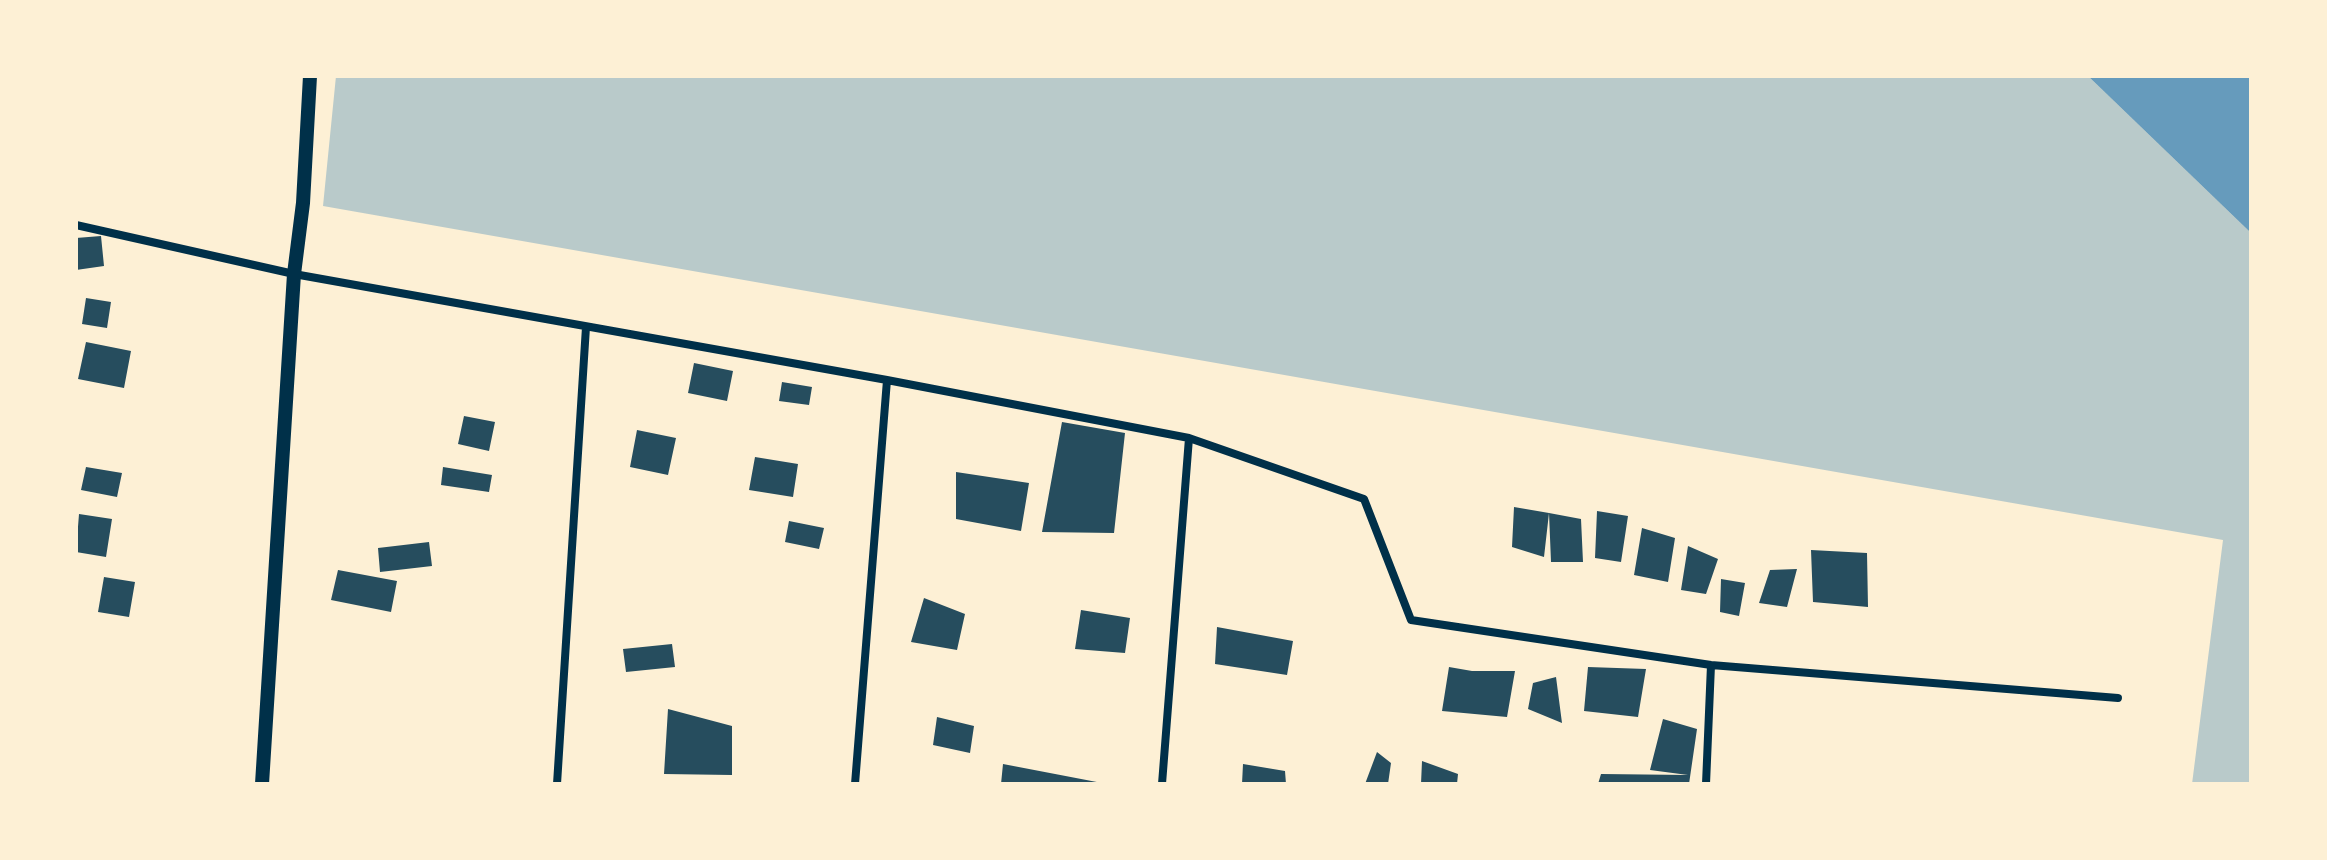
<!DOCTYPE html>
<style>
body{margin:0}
#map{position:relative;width:2327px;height:860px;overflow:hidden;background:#fdf0d5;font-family:Commissioner,sans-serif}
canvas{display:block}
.frame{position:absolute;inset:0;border:78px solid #fdf0d5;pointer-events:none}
</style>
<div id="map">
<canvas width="2327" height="860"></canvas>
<div class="frame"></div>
</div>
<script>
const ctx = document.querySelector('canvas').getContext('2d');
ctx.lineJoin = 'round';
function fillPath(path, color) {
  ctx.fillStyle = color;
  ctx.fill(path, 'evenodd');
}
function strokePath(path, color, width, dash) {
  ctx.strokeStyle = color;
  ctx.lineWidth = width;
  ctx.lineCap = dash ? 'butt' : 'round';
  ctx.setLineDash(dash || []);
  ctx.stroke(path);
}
fillPath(new Path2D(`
 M336,76h1752l163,157v551h-59l31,-244 -1900,-334z`), '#b9caca');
fillPath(new Path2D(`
 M2088,76h163v157z`), '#669bbc');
fillPath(new Path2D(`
 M101,236l3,30 -28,4v-32z
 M86,298l25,4 -4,26 -25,-4z
 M86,342l45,9 -7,37 -46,-9z
 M694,363l39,8 -6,30 -39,-8z
 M782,382l30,5 -3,18 -30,-4z
 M464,416l31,6 -6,29 -31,-7z
 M1062,422l63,11 -11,100 -72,-1z
 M637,430l39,8 -8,37 -38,-8z
 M755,457l43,7 -5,33 -44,-7z
 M86,467l36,6 -5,24 -36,-7z
 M443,467l49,8 -3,17 -48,-7z
 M956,472l73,11 -8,48 -65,-12z
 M1514,507l35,6 32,6 2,43h-32l-2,-49 -5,44 -32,-10z
 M1597,511l31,5 -7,46 -26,-4z
 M79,514l33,5 -6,38 -30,-5z
 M789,521l35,7 -5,21 -34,-7z
 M1642,528l33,10 -7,44 -34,-7z
 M429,542l3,24 -52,6 -2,-24z
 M1688,546l30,13 -12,35 -25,-4z
 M1811,550l56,3 1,54 -55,-5z
 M1797,569l-10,38 -28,-4 11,-33z
 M338,570l59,11 -6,31 -60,-12z
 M104,577l31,5 -6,35 -31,-5z
 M1721,579l24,4 -6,33 -19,-4z
 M924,598l41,16 -8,36 -46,-8z
 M1081,610l49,8 -5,35 -50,-4z
 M1217,627l76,14 -6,34 -72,-11z
 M672,644l3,23 -49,5 -3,-23z
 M1449,667l23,4h43l-8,46 -65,-6z
 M1588,667l58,2 -8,48 -54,-6z
 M1556,677l6,46 -34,-14 5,-26z
 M668,709l64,17v49l-68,-1z
 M937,717l37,9 -4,27 -37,-8z
 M1663,719l34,10 -8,55h-91l3,-10 87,1 -38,-5z
 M1377,752l14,11 -3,21h-23z
 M1422,761l36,13 -1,10h-36z
 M1003,764l99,19v1h-101z
 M1243,764l42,7 1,13h-44z`), '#264d5e');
strokePath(new Path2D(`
 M76,225l218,49 593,106 302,58 175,61 47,121 300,45 407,33
 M557,784l29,-457
 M855,784l32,-404
 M1162,784l27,-346
 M1706,784l5,-119`), '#003049', 8);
strokePath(new Path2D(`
 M262,784l32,-510 9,-71 7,-127`), '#003049', 14);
</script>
